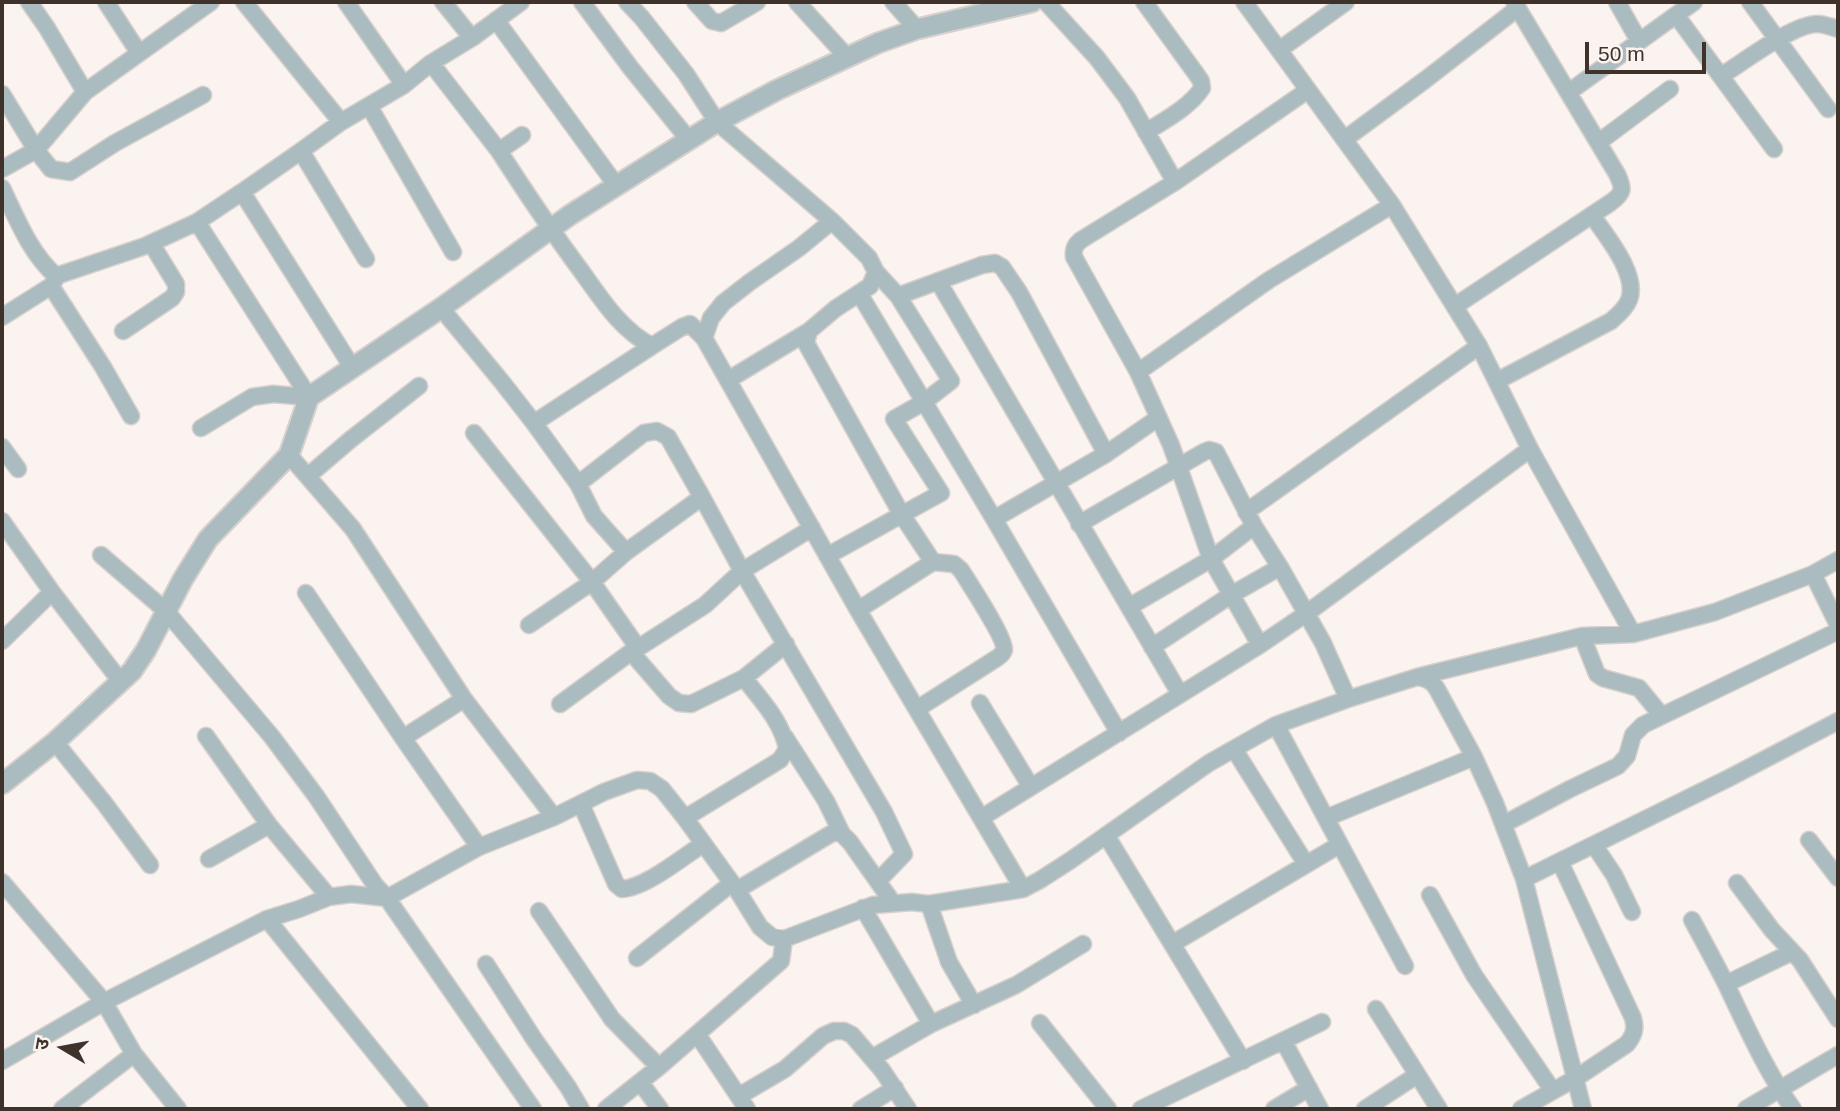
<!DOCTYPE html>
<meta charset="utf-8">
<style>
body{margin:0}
#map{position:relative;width:1840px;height:1111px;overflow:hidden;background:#faf3ef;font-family:Helvetica,"Noto Sans Devanagari",sans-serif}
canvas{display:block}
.frame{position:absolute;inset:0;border:4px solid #3f322b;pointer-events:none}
.north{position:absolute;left:28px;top:1013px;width:70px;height:70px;-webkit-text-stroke:5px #faf3ef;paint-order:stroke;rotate:280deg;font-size:19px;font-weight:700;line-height:28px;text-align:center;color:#3f322b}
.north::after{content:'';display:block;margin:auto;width:24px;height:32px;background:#3f322b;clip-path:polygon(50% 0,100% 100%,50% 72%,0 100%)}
.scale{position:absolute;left:1585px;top:42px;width:121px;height:32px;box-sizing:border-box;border:4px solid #3f322b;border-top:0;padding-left:9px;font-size:21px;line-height:24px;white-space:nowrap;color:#3f322b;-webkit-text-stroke:5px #faf3ef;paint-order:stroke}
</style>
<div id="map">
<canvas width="1840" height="1111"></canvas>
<div class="frame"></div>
<div class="north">उ</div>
<div class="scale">50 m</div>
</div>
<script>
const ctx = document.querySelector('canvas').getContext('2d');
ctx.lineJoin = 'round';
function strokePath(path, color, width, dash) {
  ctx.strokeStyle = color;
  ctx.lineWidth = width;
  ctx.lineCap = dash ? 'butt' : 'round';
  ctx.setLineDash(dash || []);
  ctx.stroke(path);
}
const minor = new Path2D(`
 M106,2l33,51
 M244,2l97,120
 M346,2l58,83
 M443,2l29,36
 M582,2l48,65 59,73
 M627,2l15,16 44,56 31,48 115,99 37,37 7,14 -6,14 -35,23 -26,22 -3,12 96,172 31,47 -75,48
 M695,2l17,19 9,2 36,-21
 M797,2l50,55
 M893,2l24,27
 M1046,2l51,56 30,40 48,84
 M1144,2l53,73 4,6 1,7c-12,19 -37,32 -56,44
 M1244,2l148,203 87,141 51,103 103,185
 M1617,2l22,39
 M1750,2l78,107
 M1676,15l98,134
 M496,20l120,165
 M1279,50l67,-48
 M431,63l68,88
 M1721,76c21,-13 72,-52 96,-52 7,0 15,3 21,5
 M85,92l126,-90
 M1569,92l125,-90
 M2,94l34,56 15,19 19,3 45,-29 88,-48
 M369,106l84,146
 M522,135l-23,16c27,42 54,82 83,121 20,28 39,58 70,74l30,-19 8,-3 14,14 154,272 123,208 279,-173 47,-32 223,-164
 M1345,139l80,-59 93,-72
 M1599,142l71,-53
 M301,151l65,108
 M2,169l34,-19 49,-58 -38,-64 -18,-26
 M2,188c15,31 28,65 54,88l89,-30 52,-24 45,-30
 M197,222l112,175
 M938,281l242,413
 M51,286l52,81 28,49
 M859,293l135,226 125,214
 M898,296l84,-31 13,-2 7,4 17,25 87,162
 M1455,306l155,-103c14,-10 14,-14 7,-29l-103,-172
 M441,308l61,74 32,41 118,-77
 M2,317l49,-31 5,-8
 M123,331l49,-33 4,-6v-8l-25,-41
 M704,338l7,-20 12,-15 27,-21 49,-34 33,-27
 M352,367l-110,-175 59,-41 40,-29 63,-37 27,-22 41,-25 49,-36
 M1138,372l131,-92 123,-75
 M728,380l81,-49
 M1497,381l114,-60c7,-6 15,-13 18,-21 10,-26 -24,-65 -37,-85
 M534,423l44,61 16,32 32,36
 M201,428l51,-31 21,-3 36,3
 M474,433l118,149 46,66 -7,4 38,44 10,7 12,1 53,-26 42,-34
 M2,447l16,22
 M289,455l64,74 111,170 90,118
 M308,476l42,-36 69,-54
 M578,484l66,-51 13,-2 11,6 34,60
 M1246,512l233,-166
 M994,519l112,-65 52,-36
 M2,521l50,71 69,90
 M1079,524l125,-72 5,-2 7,2 38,74 26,41 43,76 25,56
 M101,555l65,56 106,126 44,59 59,89 12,13 146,211
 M827,556l114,-63 -47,-74 30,-17 27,-21 -53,-85 -22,-24
 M1813,574l25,51
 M306,593l97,145 76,109
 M1129,607l82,-48 43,-33
 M529,625l63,-43 34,-30 76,-55 40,74 70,-43
 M1582,636l15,38 6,4 36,10 23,28
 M2,641l50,-49
 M1260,645l-49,-86 -40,-114 -33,-73 -64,-115c-1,-8 1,-12 7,-17l94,-58 133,-92
 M1152,647l79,-52 49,-28
 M638,648l67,-43 37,-34 142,241 20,42 -26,27
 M1417,677l165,-41 51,-2 82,-22 98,-38 25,-14
 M744,678c16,21 38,43 43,71l-7,11 -95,58 52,72 23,37 12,10 12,2 89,-34 39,-3 17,2 20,58 25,43
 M980,703l51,84
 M560,704l71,-52
 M917,709l80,-51c3,-2 6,-4 7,-8 2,-11 -35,-67 -43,-80l-7,-6 -21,-2
 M1276,725l129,241
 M206,736l63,89 60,72
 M785,737l41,64 16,33
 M403,738l61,-39
 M55,742l50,62 45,61
 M1234,749l72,115
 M581,804l35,80 6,5c23,-1 61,-32 81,-45
 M981,818l42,71
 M1326,818l148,-61
 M1504,824l66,-35 48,-23 9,-10 6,-21 10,-10 195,-94
 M1106,835l137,226
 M1809,840l29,38
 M1594,845l20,30 18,37
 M209,859l60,-34
 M1524,879l205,-101 109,-57
 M2,882l102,120 30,52 44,55
 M1737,883l35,47 28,30 38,59
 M737,890l97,-58 8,2 8,8 43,61
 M1430,895l44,80 79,116
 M929,904l94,-15 17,-9 31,-20 138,-97 67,-38 72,-26 69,-22c9,1 15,4 20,12l37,68 21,46 29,76 59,230
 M863,908l68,116
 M539,911l73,108 47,48
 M267,919l153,190
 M1692,920c12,22 24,44 35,66 20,42 39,85 66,123
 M1172,944l167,-99
 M637,958l95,-75
 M486,964l48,75 34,48 13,22
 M1726,984l66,-32
 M1376,1009l63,100
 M1040,1023l68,86
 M697,1034l50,75
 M1284,1042l36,67
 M872,1058l59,-34 85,-39 67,-41
 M2,1061l102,-59 163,-83 32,-10 30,-12 22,-3 36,4 92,-51 75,-30 50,-25 33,-12 13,1 12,8 23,29
 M640,1082l19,-15 122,-106 3,-22
 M739,1096l46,-27 38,-33 11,-5h10l8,4 30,35 26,39
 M62,1109l72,-55
 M606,1109l34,-27 20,27
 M861,1109l34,-21
 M1141,1109l181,-87
 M1274,1109l35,-21
 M1365,1109l52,-34
 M1521,1109l55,-31 51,-34c7,-9 9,-15 6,-26l-73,-156
 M1746,1109l92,-54`);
const tertiary = new Path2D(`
 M2,784l53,-42 77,-71 14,-21 37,-71 25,-40 81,-84 20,-58 132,-89 129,-93 147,-93 60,-32 101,-47 39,-14 115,-27`);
strokePath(minor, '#d8d0cc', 19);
strokePath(tertiary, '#d8d0cc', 23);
strokePath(minor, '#aabcbf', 16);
strokePath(tertiary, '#aabcbf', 19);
</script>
